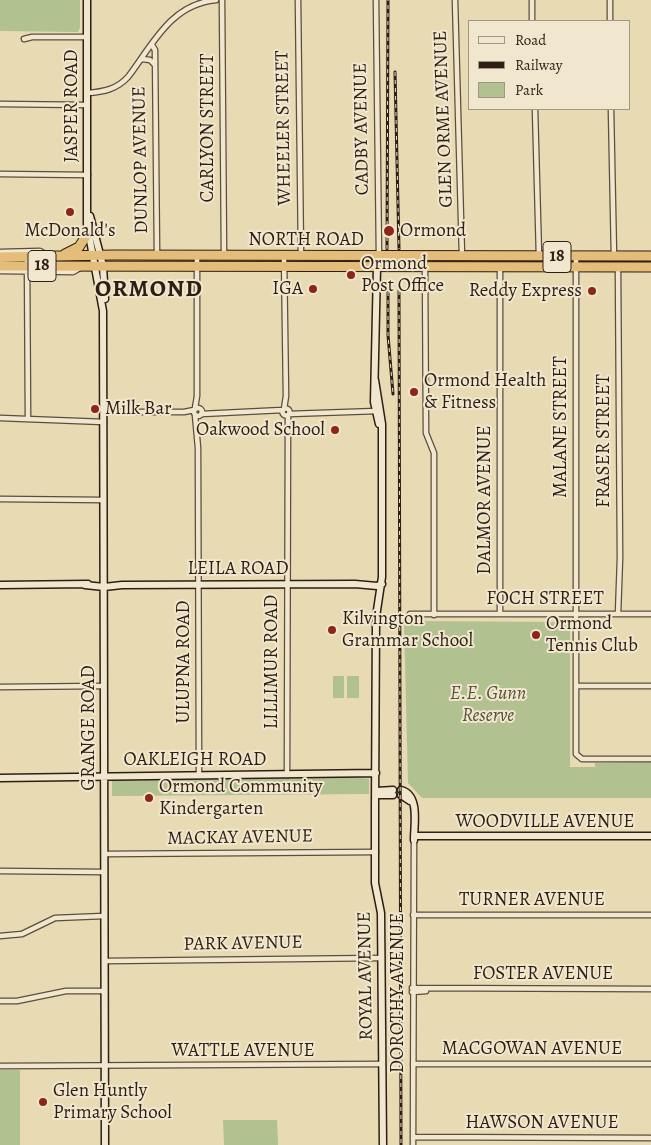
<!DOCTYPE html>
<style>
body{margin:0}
#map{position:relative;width:651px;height:1145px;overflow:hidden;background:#e8dab3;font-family:Alegreya,serif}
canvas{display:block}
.legend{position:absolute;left:468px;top:20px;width:162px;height:90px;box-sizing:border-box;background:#f0e7ce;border:1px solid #a29784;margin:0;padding:6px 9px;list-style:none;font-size:15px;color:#2e1e14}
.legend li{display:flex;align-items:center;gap:10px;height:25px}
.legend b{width:25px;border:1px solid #a29784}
</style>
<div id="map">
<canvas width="651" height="1145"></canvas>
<ul class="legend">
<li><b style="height:6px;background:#f0e7ce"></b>Road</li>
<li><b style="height:6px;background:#2e1e14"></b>Railway</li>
<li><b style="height:14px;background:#b1c190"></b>Park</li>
</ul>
</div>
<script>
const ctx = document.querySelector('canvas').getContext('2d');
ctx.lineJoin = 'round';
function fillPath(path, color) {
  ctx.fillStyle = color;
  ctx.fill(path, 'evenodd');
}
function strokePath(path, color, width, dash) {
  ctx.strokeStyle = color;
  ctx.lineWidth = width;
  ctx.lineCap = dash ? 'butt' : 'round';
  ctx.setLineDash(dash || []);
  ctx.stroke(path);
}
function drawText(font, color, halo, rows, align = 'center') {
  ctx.font = font + ' Alegreya,serif';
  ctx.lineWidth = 4;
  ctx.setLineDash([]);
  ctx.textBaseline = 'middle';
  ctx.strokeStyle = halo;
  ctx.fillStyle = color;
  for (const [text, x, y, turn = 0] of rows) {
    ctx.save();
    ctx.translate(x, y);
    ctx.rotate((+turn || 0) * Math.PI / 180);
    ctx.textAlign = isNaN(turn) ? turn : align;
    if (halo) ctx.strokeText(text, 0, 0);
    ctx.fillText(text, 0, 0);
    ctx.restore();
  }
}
fillPath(new Path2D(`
 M0,0h80v28l-2,4 -78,-1z
 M404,621l164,1 2,2v143h25v-4l56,-1v36h-229l-14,-15z
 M333,676h11v22h-11z
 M347,676h12v22h-12z
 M354,777l15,2v15l-257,2v-17z
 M0,1070h20v75h-20z
 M223,1120h54l1,25h-54z`), '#b1c190');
const street = new Path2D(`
 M222,0l2,256
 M298,0l3,256
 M376,0l3,256
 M455,0l7,256
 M532,0v21
 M610,0v21
 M24,39l8,-2h55
 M152,45l3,5 2,205
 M142,59l8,1 5,5
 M87,93c17,-1 30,-4 41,-16 25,-33 43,-73 88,-77
 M0,104l87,1
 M535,109l4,147
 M611,109l3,148
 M0,174l88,1
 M0,252l40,-1 5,3
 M27,257l1,162
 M576,257v497l6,5h69
 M425,266l1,167 8,20v162
 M0,271l73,1 7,-4
 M194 412a4 4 0 1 1 8 0a4 4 0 1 1-8 0Z
 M195,408l2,-12v-140
 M282.5 412a3.5 3.5 0 1 1 7 0a3.5 3.5 0 1 1-7 0Z
 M284,409l2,-13 -2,-140
 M104,412h80l10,-2
 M201,414l82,-4
 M289,414l88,-3
 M195,415l3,33 1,327
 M0,418l104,4
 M0,499l104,1
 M410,614h241
 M500,614v-347
 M618,614l2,-56 -2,-291
 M576,686h75
 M0,687l104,-1
 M287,775l1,-360
 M105,854l271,-2
 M0,871l104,1
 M413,915h238
 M0,936l22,-2 33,-16 49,-2
 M105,961l277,-3
 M412,988l239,1
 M412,992l14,-1
 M0,1001h17l49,-10h39
 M413,1064h238
 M0,1066l382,-2
 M413,1137l238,1
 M413,1145l1,-305`);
const secondary = new Path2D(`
 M87,0v224l16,87 2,834
 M90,216l13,50 2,33
 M374,256l3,11 -3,135 5,22
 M375,380l7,44v153l-6,40 -1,190v76l6,30 2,232
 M0,585l88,-1
 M85,585l19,2 18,-2 233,-1 22,2 5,-2
 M0,778l376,-5
 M401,790c19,5 13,34 13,50
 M376,791l17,-1
 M376,795h17
 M401,795l9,6
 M414,836h237`);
const highway = new Path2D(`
 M65,254l14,-7 9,-14
 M0,257l113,-2 538,1
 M0,266l651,1`);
strokePath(street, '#5c4d3c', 7);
strokePath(secondary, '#2e1e14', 9);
strokePath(highway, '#2e1e14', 11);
strokePath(street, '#f0e7ce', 4.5);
strokePath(secondary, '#f0e7ce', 6);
strokePath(highway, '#e4bd7a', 9);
const rail = new Path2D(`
 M395,72l4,177
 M387,249l1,-249
 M399,291l2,854
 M388,292v43l5,59`);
strokePath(rail, '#2e1e14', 3);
strokePath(rail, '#f0e7ce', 1, [4]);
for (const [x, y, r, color] of [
 [70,212,5,"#8f2418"],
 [389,231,6,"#8f2418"],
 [351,275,5,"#8f2418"],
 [313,289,5,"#8f2418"],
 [592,291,5,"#8f2418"],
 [414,392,5,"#8f2418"],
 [95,409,5,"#8f2418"],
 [335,430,5,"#8f2418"],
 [332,630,5,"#8f2418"],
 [536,635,5,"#8f2418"],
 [149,798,5,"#8f2418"],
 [43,1102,5,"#8f2418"]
]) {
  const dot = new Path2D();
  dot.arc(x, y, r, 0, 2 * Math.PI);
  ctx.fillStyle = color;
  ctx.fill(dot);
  strokePath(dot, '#f0e7ce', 2);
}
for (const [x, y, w] of [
 [557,257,28],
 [42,266,28]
]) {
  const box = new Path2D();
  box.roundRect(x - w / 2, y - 15.5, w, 31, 4);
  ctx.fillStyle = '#f0e7ce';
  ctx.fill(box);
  strokePath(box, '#2e1e14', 1);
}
drawText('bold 18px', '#2e1e14', null, [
 ["18",557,257],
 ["18",42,266]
]);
drawText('19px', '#2e1e14', '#f0e7ce', [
 ["JASPER ROAD",72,106,-90],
 ["GLEN ORME AVENUE",444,119,-92],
 ["CARLYON STREET",208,128,-90],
 ["WHEELER STREET",284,128,-91],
 ["CADBY AVENUE",362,129,-91],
 ["DUNLOP AVENUE",141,160,-91],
 ["NORTH ROAD",306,240],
 ["MALANE STREET",561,427,-90],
 ["FRASER STREET",604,441,-90],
 ["DALMOR AVENUE",485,500,-90],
 ["LEILA ROAD",238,569],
 ["FOCH STREET",545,599],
 ["ULUPNA ROAD",184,662,-90],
 ["LILLIMUR ROAD",272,662,-90],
 ["GRANGE ROAD",89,728,-90],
 ["OAKLEIGH ROAD",195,760],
 ["WOODVILLE AVENUE",545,822],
 ["MACKAY AVENUE",240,838,-1],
 ["TURNER AVENUE",532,900],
 ["PARK AVENUE",243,944,-1],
 ["FOSTER AVENUE",543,974],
 ["ROYAL AVENUE",366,976,-91],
 ["DOROTHY AVENUE",398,993,-90],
 ["MACGOWAN AVENUE",532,1049],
 ["WATTLE AVENUE",243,1051],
 ["HAWSON AVENUE",542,1123]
]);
drawText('19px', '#2e1e14', '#f0e7ce', [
 ["McDonald's",70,231,"center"],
 ["Ormond",400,231],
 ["Ormond",361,264],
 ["Post Office",361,286],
 ["IGA",303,289,"right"],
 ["Reddy Express",582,291,"right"],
 ["Ormond Health",424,381],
 ["& Fitness",424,403],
 ["Milk Bar",105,409],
 ["Oakwood School",325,430,"right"],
 ["Kilvington",342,619],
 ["Grammar School",342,641],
 ["Ormond",546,624],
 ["Tennis Club",546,646],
 ["Ormond Community",159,787],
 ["Kindergarten",159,809],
 ["Glen Huntly",53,1091],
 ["Primary School",53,1113]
], 'left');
drawText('italic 19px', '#554f39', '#f0e7ce', [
 ["E.E. Gunn",488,694],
 ["Reserve",488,716]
]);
ctx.letterSpacing = '1px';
drawText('bold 24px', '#2e1e14', '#f0e7ce', [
 ["ORMOND",149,290]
]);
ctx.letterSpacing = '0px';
</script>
